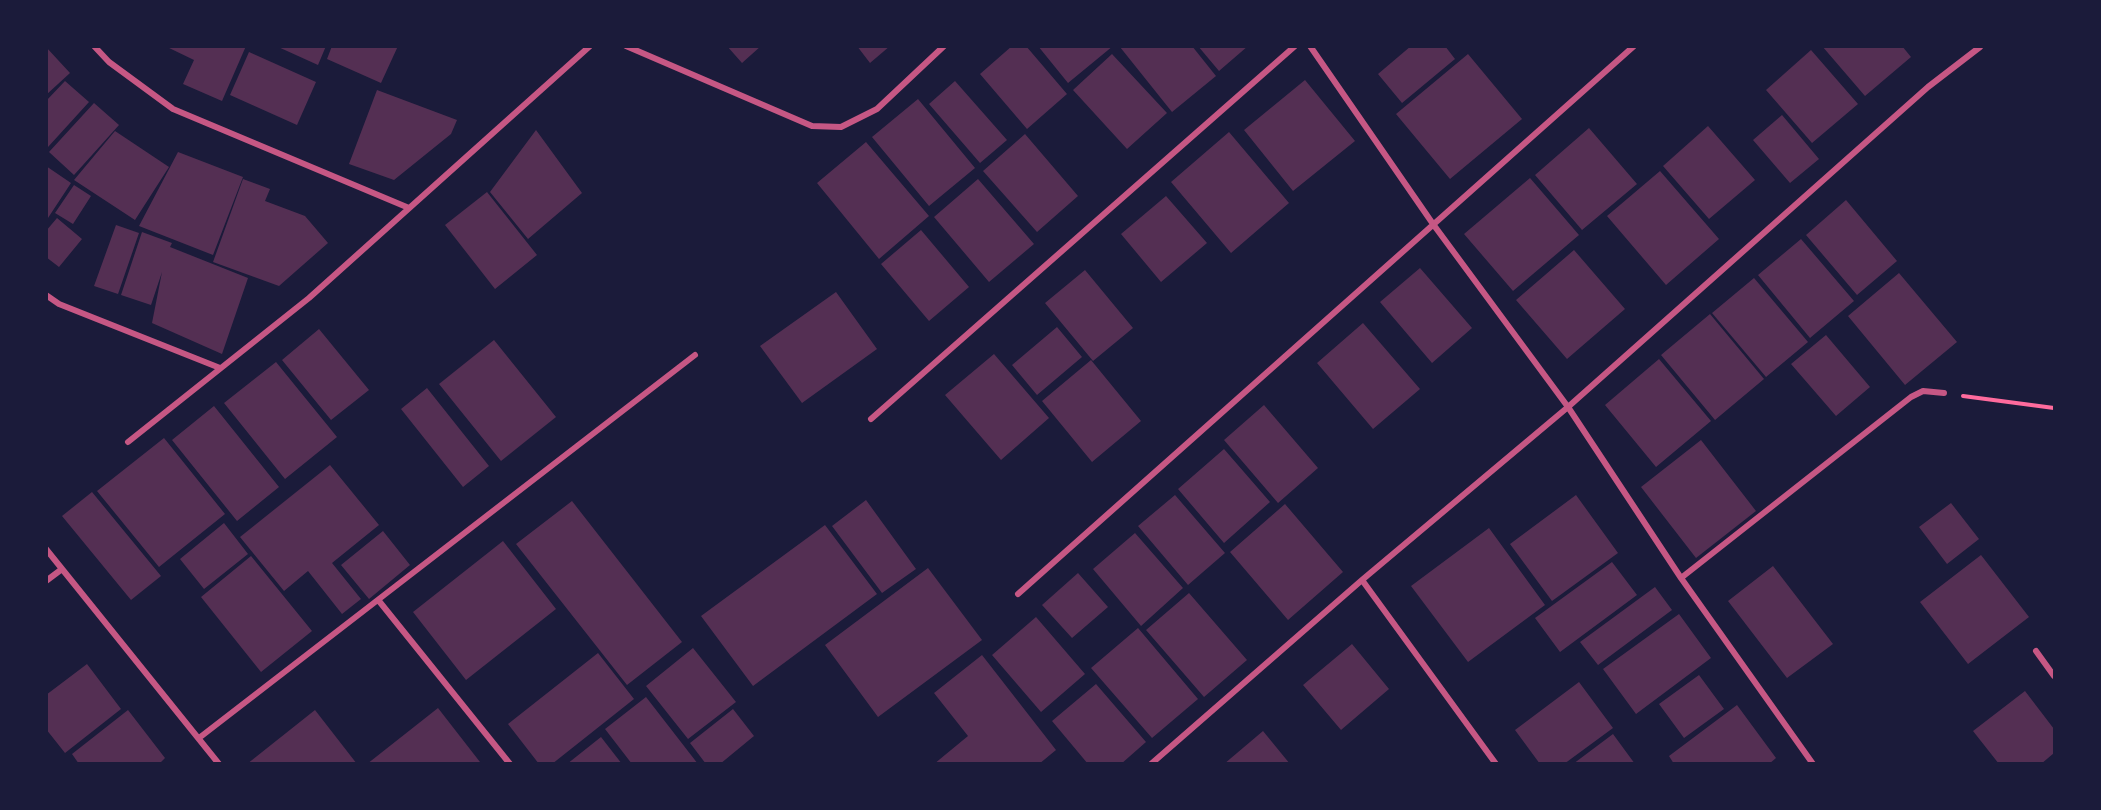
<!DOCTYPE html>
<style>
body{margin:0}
#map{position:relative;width:2101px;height:810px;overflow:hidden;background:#1b1b3a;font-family:Overpass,sans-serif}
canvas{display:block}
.frame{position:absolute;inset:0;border:48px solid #1b1b3a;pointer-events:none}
</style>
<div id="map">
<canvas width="2101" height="810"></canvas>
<div class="frame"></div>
</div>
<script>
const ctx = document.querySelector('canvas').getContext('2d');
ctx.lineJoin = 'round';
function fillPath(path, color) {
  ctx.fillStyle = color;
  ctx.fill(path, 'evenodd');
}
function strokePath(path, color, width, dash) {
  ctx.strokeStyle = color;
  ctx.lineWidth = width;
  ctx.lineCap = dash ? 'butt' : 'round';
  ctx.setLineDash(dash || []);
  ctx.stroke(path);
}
fillPath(new Path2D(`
 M165,46h81l-24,55 -39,-17 11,-24z
 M276,46h50l-8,19z
 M332,46h66l-17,37 -54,-24z
 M727,46h34l-19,17z
 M857,46h33l-20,17z
 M1012,46h14l41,48 -40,35 -47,-55z
 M1038,46h75l-45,37z
 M1192,46l24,30 -44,36 -52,-65z
 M1198,46h50l-29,25z
 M1411,46h34l10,13 -53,44 -24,-29z
 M1822,46h80l9,11 -46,39z
 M46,47l24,26 -24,22z
 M1811,50l47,54 -46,39 -46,-53z
 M249,52l67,30 -19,43 -67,-30z
 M1112,54l55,59 -40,36 -54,-59z
 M1468,54l54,65 -72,60 -54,-65z
 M1305,80l50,61 -62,50 -49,-61z
 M65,81l24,21 -41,45 -2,-46z
 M955,81l52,59 -27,23 -51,-59z
 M377,90l80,30 -6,14 -57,46 -45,-16z
 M918,99l57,69 -46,38 -57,-69z
 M94,103l25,22 -45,50 -25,-23z
 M1782,115l37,44 -29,24 -37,-43z
 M1708,126l47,54 -46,39 -46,-53z
 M1589,128l48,56 -55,46 -47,-55z
 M536,130l46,63 -54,46 -38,-47z
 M115,131l54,36 -34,53 -61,-40z
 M1229,132l60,71 -58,50 -60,-71z
 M1025,134l53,62 -41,36 -54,-61z
 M866,142l63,74 -50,43 -62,-76z
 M178,152l65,25 -30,78 -74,-29z
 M46,166l25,17 -25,38z
 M1660,171l59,68 -53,46 -59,-69z
 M1530,178l49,57 -66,56 -49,-57z
 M243,179l27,10 -5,12 40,15 23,27 -49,43 -66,-24z
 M978,179l56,65 -45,38 -55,-65z
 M74,185l17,11 -18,28 -18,-11z
 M487,192l50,63 -42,34 -50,-64z
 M1166,196l41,47 -46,39 -40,-48z
 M1846,200l51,61 -40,34 -51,-60z
 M57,218l25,21 -23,28 -13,-10v-26z
 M116,225l23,8 -21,61 -24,-8z
 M921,230l48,57 -40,34 -48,-57z
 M142,232l30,11 -2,4 78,31 -26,76 -70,-31 10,-51 -11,33 -30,-10z
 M1801,239l53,62 -44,37 -52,-63z
 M1574,250l51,59 -58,50 -51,-59z
 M1420,268l52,60 -40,35 -52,-61z
 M1085,270l48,58 -40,33 -48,-58z
 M1899,273l58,69 -52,43 -57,-69z
 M1754,278l54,64 -42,35 -54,-64z
 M836,292l41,57 -75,54 -42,-57z
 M1710,314l54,65 -49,41 -54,-65z
 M1363,323l57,66 -47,40 -56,-66z
 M1057,327l25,30 -45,38 -25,-30z
 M319,329l50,61 -38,30 -49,-60z
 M1826,335l44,52 -34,29 -45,-52z
 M494,340l62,77 -55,44 -62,-77z
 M994,354l55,64 -48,42 -56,-65z
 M1659,359l52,62 -55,46 -51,-62z
 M1091,360l50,61 -49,41 -50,-61z
 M276,362l61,75 -52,42 -61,-76z
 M427,388l62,78 -26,21 -62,-78z
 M1264,405l54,63 -40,35 -54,-63z
 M214,406l65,81 -42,34 -65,-81z
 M164,438l61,76 -66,53 -62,-76z
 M1701,440l55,71 -60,47 -55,-71z
 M1224,449l46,53 -46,41 -46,-54z
 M330,465l49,60 -47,38 29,36 -19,15 -34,-43 -24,20 -44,-54z
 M92,492l69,84 -30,24 -69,-84z
 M1175,495l50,58 -37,32 -50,-59z
 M1576,495l42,58 -66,48 -42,-57z
 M866,500l50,69 -34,24 -50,-67z
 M572,501l110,141 -55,43 -111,-141z
 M1951,503l28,36 -32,25 -28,-37z
 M1285,504l58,68 -55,48 -58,-68z
 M224,523l24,31 -44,35 -24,-30z
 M825,525l52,69 -124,92 -52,-70z
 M1489,528l56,77 -77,57 -57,-76z
 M383,531l27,34 -41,34 -28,-34z
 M1135,533l48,55 -42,38 -48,-57z
 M503,541l53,68 -90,71 -53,-68z
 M1981,555l48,62 -61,47 -48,-62z
 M251,556l61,75 -51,41 -60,-75z
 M1612,562l25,33 -77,57 -25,-34z
 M1773,566l60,78 -46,34 -59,-77z
 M928,568l54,72 -104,77 -53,-72z
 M1078,573l30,34 -36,31 -30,-33z
 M1655,587l17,23 -74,55 -18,-23z
 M1189,593l58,67 -43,37 -58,-67z
 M1679,614l32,44 -75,56 -33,-45z
 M1036,617l49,57 -44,38 -49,-57z
 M1138,628l60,71 -46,39 -61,-70z
 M1352,644l37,45 -48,41 -38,-45z
 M693,648l43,54 -48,37 -42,-53z
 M598,653l36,46 -82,65h-13l-31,-40z
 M982,655l74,95 -17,14h-105l34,-28 -34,-43z
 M87,664l34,45 -56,44 -19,-24v-34z
 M1699,675l25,34 -40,29 -25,-34z
 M1579,682l34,46 -49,36h-24l-25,-34z
 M1096,684l50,58 -25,22h-33l-36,-43z
 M2025,691l29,38v24l-13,11h-42l-26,-33z
 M646,697l52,67h-66l-27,-35z
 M1737,705l39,53 -7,6h-95l-5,-8z
 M438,708l42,54 -113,2z
 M733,709l21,27 -34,28h-14l-16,-21z
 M128,710l37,48 -6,6h-80l-7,-10z
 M315,710l42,54h-110z
 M1263,731l27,33h-66z
 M1613,734l22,30h-62z
 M601,737l21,27h-55z`), '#542f53');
strokePath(new Path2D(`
 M1963,396l91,12`), '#ff6b9d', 4);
strokePath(new Path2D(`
 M94,46l15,16 64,47 236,99
 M626,46l186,80 29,1 36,-18 67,-63
 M1310,46l123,178 135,183 113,171 132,186
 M46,295l13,9 161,64
 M871,419l424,-373
 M128,442l181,-144 281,-252
 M46,549l173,215
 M1681,578l230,-181 12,-6 21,2
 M1362,580l134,184
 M46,581l16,-12
 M1018,594l616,-548
 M379,601l131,163
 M2036,651l18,25
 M199,738l496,-383
 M1151,764l211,-184 206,-173 360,-320 52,-40`), '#c65784', 6);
</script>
